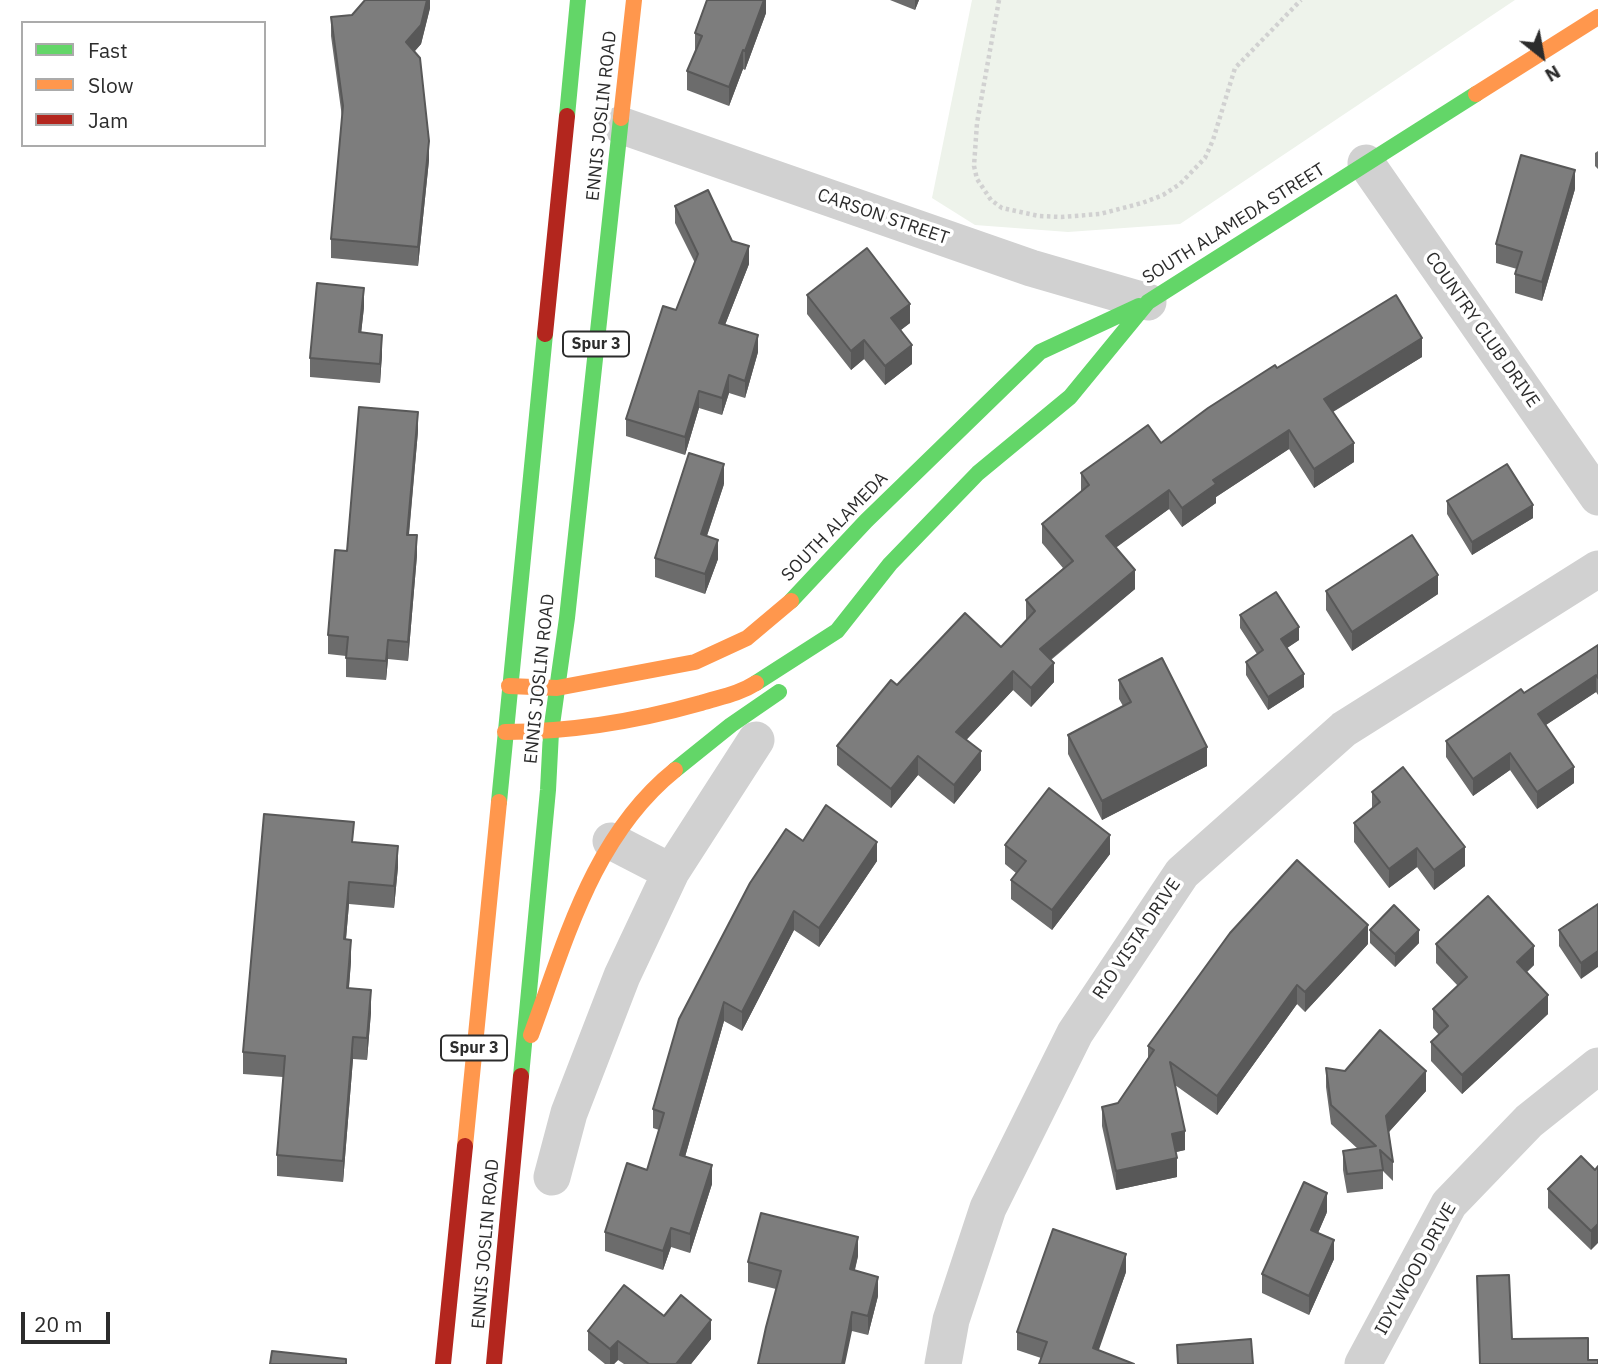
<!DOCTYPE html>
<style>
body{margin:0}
#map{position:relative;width:1598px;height:1364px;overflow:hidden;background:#fff;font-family:"IBM Plex Sans",sans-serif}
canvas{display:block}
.legend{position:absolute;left:21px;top:21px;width:245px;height:126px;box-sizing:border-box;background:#fff;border:2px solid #ababab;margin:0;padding:9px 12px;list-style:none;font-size:21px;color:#2c2c2c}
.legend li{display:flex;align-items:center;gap:14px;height:35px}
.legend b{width:35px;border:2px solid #ababab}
.north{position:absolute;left:1507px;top:21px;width:70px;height:70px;-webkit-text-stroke:5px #fff;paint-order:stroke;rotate:149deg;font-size:19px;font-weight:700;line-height:28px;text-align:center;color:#2c2c2c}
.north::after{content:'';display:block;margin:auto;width:24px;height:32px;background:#2c2c2c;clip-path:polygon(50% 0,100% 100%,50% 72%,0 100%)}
.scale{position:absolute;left:21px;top:1312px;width:89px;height:32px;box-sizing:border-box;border:4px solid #2c2c2c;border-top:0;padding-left:9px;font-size:21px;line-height:24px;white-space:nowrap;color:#2c2c2c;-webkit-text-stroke:5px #fff;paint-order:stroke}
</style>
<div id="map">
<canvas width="1598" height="1364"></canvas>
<ul class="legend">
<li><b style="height:9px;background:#63d668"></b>Fast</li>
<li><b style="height:9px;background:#ff974d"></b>Slow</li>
<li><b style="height:9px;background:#b3261e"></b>Jam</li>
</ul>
<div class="north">N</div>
<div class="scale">20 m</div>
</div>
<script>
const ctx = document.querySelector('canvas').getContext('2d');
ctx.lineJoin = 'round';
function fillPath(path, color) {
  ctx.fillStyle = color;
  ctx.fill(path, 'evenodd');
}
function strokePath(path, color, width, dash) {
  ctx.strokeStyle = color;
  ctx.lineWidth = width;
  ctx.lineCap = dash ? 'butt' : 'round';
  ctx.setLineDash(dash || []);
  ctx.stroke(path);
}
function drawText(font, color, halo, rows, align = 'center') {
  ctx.font = font + ' "IBM Plex Sans",sans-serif';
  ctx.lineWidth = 7;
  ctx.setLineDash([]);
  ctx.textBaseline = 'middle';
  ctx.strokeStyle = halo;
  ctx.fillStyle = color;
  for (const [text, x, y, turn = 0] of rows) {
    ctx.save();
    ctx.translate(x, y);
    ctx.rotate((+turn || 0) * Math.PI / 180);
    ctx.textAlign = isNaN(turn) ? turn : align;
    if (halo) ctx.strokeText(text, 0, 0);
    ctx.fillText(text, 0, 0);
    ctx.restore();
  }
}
fillPath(new Path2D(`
 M972,0h543l-335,224 -112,8 -93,-7 -43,-27z`), '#eef3eb');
strokePath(new Path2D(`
 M999,0l-22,123 -3,43 3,13 14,21 11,8 37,8 22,1 39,-3 42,-11 21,-8 17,-11 25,-26 8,-18 22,-72 66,-68`), '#d1d1d1', 4.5, [3.5, 3.5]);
strokePath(new Path2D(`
 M620,125l411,143 117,34
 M1366,163l232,334
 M611,841l60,31
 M552,1177l17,-64 53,-137 49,-104 85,-132
 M943,1364l8,-44 37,-112 87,-175 107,-160 162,-144 254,-160
 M1363,1364l86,-160 80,-83 69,-55`), '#d1d1d1', 37);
strokePath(new Path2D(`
 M567,116l11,-116
 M791,601l75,-80 174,-169 99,-46
 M756,683l81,-52 53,-67 88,-91 92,-76 78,-95 328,-208
 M675,770l56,-45 48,-33
 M499,802l46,-468
 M521,1076l27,-286 3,-58 16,-114 54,-500`), '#63d668', 16);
strokePath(new Path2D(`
 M1476,94l122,-77
 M621,118l13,-118
 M509,686l48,2 138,-26 52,-24 44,-37
 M505,732c66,0 132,-11 196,-29 19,-6 38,-9 55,-20
 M531,1035c35,-95 62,-199 144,-265
 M465,1146l34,-344`), '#ff974d', 16);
strokePath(new Path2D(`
 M545,334l22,-218
 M443,1364l22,-218
 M494,1364l27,-288`), '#b3261e', 16);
fillPath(new Path2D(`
 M430,0v8l-9,36 -7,8 15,108 -11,106 -87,-8v-19l11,-122 -11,-81v-19l21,-2z
 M766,0v13l-21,57 -2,-1 -14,37 -42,-16v-19l8,-19v-19z
 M890,0h29l-4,10z
 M1598,151v18l-3,-3v-13z
 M1575,189l-33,112 -27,-8v-19l2,-5 -21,-6v-19z
 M675,206l57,35 17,23 -24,61 33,27 -13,46 -16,-5 -7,22 -23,-7 -14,47 -59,-19v-17l50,-109 19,-47 -20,-40z
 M807,295l103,28 -9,7 11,34 -27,21 -21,-26 -13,11 -44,-56z
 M364,307l-3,26 21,21 -2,29 -70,-6v-19z
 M1422,357l-89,55 21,50 -40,26 -25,-39 -73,48v6l-34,24 -13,-18 -53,38 19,42 -84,71 3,22 -23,25 -18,-17 -47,50 15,30 -27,34 -36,-29 -27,33 -54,-43v-19l60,-61 104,-38 25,-27v-20l37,-32 -21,-25v-19l39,-33v-18l80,-30 116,-75z
 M418,431l-9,104 8,20 -9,106 -20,-2 -2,21 -40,-3v-21l-18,-2v-19l19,-84z
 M724,484l-17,52 11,23 -13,35 -50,-17v-19z
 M1447,501l86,17 -61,37 -25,-41z
 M1326,591l112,3 -86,57 -26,-41z
 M1240,615l59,25 -12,8 17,39 -36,23 -22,-35v-13l11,-8 -17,-26z
 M1598,645v50l-2,-3 -50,33 28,58 -37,26 -27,-39 -37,26 -27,-39v-16l78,-48z
 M1119,680l88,86 -105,54 -34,-66v-19l55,-29 -4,-7z
 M1372,792l93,74 -31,24 -17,-23 -28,21 -35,-46v-19l18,-14z
 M803,841l74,20 -58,86 -25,-17 -52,101 -18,-10 -39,136 27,27 -22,69 -19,-6 -8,23 -58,-19v-19l42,-62 12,-40 -6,-2v-19z
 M354,842l44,25 -4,41 -45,-4 -3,35 5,22 -2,27 22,24 -4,48 -14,-1 -10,123 -66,-6v-21l6,-78 -40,-3v-22z
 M1005,845l105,9 -58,76 -41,-31v-19l5,-7 -11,-9z
 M1598,904l-17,75 -22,-33v-16z
 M1370,930l49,13 -24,24 -25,-24z
 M1368,944l-63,68 -8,-8 -80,111 -42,-30 10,65 -9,2 1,25 -61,13 -14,-64v-19l16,-4 30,-45v-12z
 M1436,944l98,21 -7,7 21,42 -86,80 -31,-33v-19l8,-7 -6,-7v-19l25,-23 -22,-23z
 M1326,1068l100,23 -37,41 4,30v19l-10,-10v18l-36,4 -4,-23v-19l15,-2 -27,-25 -5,-37z
 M1595,1170l-4,80 -43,-42v-19z
 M1327,1212l-9,21 16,26 -25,56 -47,-22v-19z
 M858,1256l-3,14 23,26 -10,39 -16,-4 -76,-42 -28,-7v-20z
 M1126,1272l-28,78 -57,8 -24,-8v-18z
 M664,1316l47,23 -20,25h-67l-6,-4 -4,4h-9l-17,-14v-19z`), '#6c6c6c');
fillPath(new Path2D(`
 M427,0h3v8l-9,36 -15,17v-19z
 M764,0h2v13l-21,57v-19z
 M915,0h4l-4,10z
 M743,50v19l-14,37v-19z
 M429,141v19l-11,106v-19z
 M1575,170v19l-33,112v-19z
 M749,246v18l-30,76v-17z
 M364,288v19l-5,45v-20z
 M910,304v19l-19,14v-19z
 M382,335v19l-2,29v-19z
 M758,335v17l-13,46v-17z
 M1422,338v19l-98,60v-18z
 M864,340v19l-13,11v-19z
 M912,345v19l-27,21v-19z
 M729,375v18l-7,22v-17z
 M699,391v17l-14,47v-18z
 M418,412v19l-11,123v-19z
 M1289,430v19l-73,48v6l-34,24v-19l31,-28z
 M1354,443v19l-40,26v-19z
 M724,464v20l-23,69v-19z
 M1169,490v19l-63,46v-19z
 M1533,505v13l-61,37v-13z
 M417,535v20l-9,106v-19z
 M718,540v19l-13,35v-20z
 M1135,570v19l-95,79v-19z
 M1438,575v19l-86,57v-19z
 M1299,627v13l-18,12v-13z
 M388,640v19l-2,21v-19z
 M1054,663v19l-23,25v-19z
 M1013,671v19l-57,61v-19z
 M1304,674v13l-36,23v-13z
 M1596,675v17l-58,38v-16z
 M1207,747v19l-105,54v-19z
 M981,751v19l-27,34v-19z
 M1510,753v17l-37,26v-17z
 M918,756v19l-27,33v-19z
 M1574,767v16l-37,26v-17z
 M1110,835v19l-58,76v-20z
 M877,842v19l-58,86v-19z
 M398,846v21l-4,41v-22z
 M1465,847v19l-31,24v-20z
 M1417,848v19l-28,21v-19z
 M349,882v22l-5,57v-22z
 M794,911v19l-52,101v-19z
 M1368,925v19l-63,68v-20z
 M1419,930v13l-24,24v-13z
 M351,940v21l-4,49v-22z
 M1534,946v19l-17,16v-19z
 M1598,951v16l-17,12v-16z
 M1297,985v19l-80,111v-19z
 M371,990v22l-4,48v-22z
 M1548,995v19l-86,80v-19z
 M724,1002v19l-44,153v-19z
 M353,1037v22l-10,123v-21z
 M1426,1071v20l-40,44v-19z
 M1185,1131v19l-13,3v-19z
 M1177,1158v19l-61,13v-19z
 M712,1165v19l-22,69v-19z
 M1327,1193v19l-16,37v-19z
 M1598,1224v19l-7,7v-19z
 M671,1228v19l-8,23v-19z
 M858,1237v19l-8,32v-19z
 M1334,1240v19l-25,56v-19z
 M1126,1254v18l-32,92 -1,-16z
 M878,1277v19l-10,39v-19z
 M852,1312v19l-7,33h-3z
 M711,1320v19l-20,25h-15z
 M618,1341v19l-4,4h-4v-15z`), '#585858');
const building = new Path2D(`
 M365,0h62l-6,25 -15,17 14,16 9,83 -11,106 -87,-8 12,-133 -12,-89 21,-2z
 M707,0h57l-19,51 -2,-1 -14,37 -42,-16 15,-35 -7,-3z
 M1521,155l54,15 -33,112 -27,-8 7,-22 -26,-8z
 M708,190l24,51 17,5 -30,77 39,12 -13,46 -16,-6 -7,23 -23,-7 -14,46 -59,-18 37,-113 13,4 22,-56 -23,-48z
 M867,248l43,56 -19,14 21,27 -27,21 -21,-26 -13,11 -44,-56z
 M317,283l47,5 -5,44 23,3 -2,29 -70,-6z
 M1396,295l26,43 -98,61 30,44 -40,26 -25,-39 -76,50 3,4 -34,24 -13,-18 -63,46 29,34 -95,79 14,14 -23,25 -18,-17 -57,61 25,19 -27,34 -36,-29 -27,33 -54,-43 54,-66 6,5 68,-72 36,34 34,-36 -9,-11 47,-39 -31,-37 47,-39 -8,-12 67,-48 13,18 47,-35 67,-43 2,3z
 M359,407l59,5 -11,123h10l-9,107 -20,-2 -2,21 -40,-3 2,-21 -20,-2 7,-85 12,1z
 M689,453l35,11 -23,70 17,6 -13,34 -50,-16z
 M1507,464l26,41 -61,37 -25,-41z
 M1412,535l26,40 -86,57 -26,-41z
 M1276,592l23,35 -18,12 23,35 -36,23 -22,-35 17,-12 -23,-35z
 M1598,645v33l-2,-3 -58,39 36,53 -37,25 -27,-39 -37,26 -27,-38 75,-52 3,4z
 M1162,658l45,89 -105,54 -34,-66 63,-33 -12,-22z
 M1403,767l62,80 -31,23 -17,-22 -28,21 -35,-46 26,-21 -8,-10z
 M1049,788l61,47 -58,75 -41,-30 15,-19 -21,-16z
 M826,805l51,37 -58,86 -25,-17 -52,101 -18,-10 -44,153 32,10 -22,69 -19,-6 -8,23 -58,-19 22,-69 20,7 17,-57 -11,-4 26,-90 71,-136 36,-54 17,12z
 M264,814l90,8 -2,20 46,4 -4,40 -45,-4 -5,57 7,1 -4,48 24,2 -4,48 -14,-1 -10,124 -66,-6 8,-99 -42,-4z
 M1297,860l71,65 -63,67 -8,-7 -80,111 -47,-34 15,69 -13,3 5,24 -61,13 -14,-64 16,-4 36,-53 -6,-4 82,-113z
 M1488,896l46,50 -17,16 31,33 -86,80 -31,-33 17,-16 -15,-17 34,-32 -31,-33z
 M1598,904v47l-17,12 -22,-33z
 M1394,905l25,25 -24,24 -25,-24z
 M1380,1030l46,41 -40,45 7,46 -13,-12 3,20 -36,4 -4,-23 33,-5 -45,-41 -5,-37 19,3z
 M1581,1156l14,14 3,-4v58l-7,7 -43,-42z
 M1304,1182l23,11 -16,37 23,10 -25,56 -47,-22z
 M761,1213l97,24 -8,32 28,8 -10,39 -16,-4 -10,52h-84l8,-37 15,-56 -33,-9z
 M1053,1229l73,25 -33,94 41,16h-95l8,-22 -30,-10z
 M1509,1275l3,64 76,-1v22h10v4h-118l-3,-88z
 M624,1285l40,31 17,-21 30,25 -35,44h-27l-31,-23 -8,8 -22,-18z
 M1251,1339l2,25h-75l-1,-19z
 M272,1351l74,8v5h-76z`);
fillPath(building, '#7d7d7d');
strokePath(building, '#585858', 2);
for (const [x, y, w] of [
 [596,344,66],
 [474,1048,66]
]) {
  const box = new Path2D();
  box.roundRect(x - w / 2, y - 12.5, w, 25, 5);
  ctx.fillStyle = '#fff';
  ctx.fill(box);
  strokePath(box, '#2c2c2c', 2);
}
drawText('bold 16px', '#2c2c2c', null, [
 ["Spur 3",596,344],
 ["Spur 3",474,1048]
]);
drawText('18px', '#2c2c2c', '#fff', [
 ["ENNIS JOSLIN ROAD",602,116,-84],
 ["CARSON STREET",883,217,19],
 ["SOUTH ALAMEDA STREET",1234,224,-32],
 ["COUNTRY CLUB DRIVE",1482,330,55],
 ["SOUTH ALAMEDA",835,527,-46],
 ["ENNIS JOSLIN ROAD",540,679,-84],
 ["RIO VISTA DRIVE",1137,939,-56],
 ["ENNIS JOSLIN ROAD",486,1244,-85],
 ["IDYLWOOD DRIVE",1416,1269,-61]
]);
</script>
